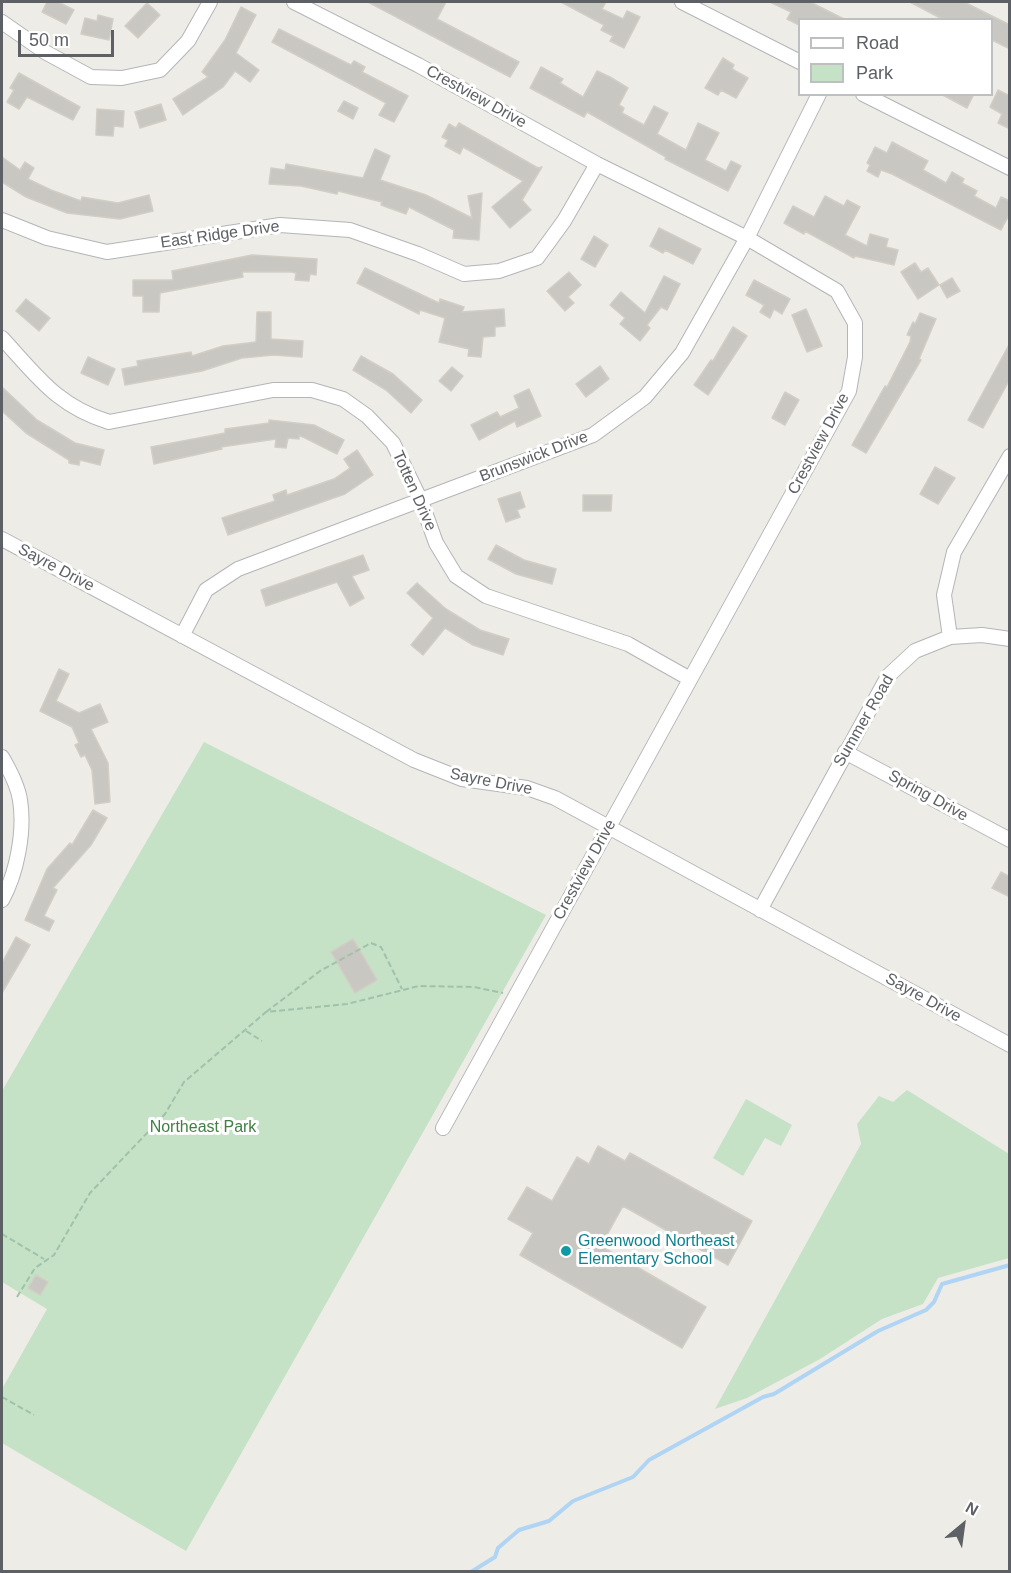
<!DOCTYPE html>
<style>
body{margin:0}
#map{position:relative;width:1011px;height:1573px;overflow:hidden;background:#eeece6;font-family:Helvetica,sans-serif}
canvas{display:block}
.frame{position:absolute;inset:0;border:3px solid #5d6064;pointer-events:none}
.legend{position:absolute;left:798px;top:18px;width:195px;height:78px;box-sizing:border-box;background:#fff;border:2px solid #bebfc1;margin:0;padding:8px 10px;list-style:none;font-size:18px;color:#5d6064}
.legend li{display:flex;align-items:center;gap:12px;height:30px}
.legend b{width:30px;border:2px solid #bebfc1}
.north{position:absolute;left:933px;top:1495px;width:60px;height:60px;-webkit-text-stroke:4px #fff;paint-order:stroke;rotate:29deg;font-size:16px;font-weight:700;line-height:24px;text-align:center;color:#5d6064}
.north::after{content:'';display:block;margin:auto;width:21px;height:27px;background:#5d6064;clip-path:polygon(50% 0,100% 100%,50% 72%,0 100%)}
.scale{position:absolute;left:18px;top:30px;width:96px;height:27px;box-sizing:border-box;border:3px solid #5d6064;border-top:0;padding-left:8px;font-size:18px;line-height:21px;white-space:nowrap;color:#5d6064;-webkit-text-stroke:4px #fff;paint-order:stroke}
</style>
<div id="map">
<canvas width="1011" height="1573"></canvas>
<div class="frame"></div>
<ul class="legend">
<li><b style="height:8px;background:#fff"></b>Road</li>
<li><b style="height:16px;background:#c5e2c6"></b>Park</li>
</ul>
<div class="north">N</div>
<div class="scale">50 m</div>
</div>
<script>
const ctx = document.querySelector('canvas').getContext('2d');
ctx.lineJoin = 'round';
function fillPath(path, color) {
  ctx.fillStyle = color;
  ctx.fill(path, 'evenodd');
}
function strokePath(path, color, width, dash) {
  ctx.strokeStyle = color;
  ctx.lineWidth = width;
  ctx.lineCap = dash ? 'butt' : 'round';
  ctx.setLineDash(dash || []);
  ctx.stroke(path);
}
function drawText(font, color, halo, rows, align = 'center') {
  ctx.font = font + ' Helvetica,sans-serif';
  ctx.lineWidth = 6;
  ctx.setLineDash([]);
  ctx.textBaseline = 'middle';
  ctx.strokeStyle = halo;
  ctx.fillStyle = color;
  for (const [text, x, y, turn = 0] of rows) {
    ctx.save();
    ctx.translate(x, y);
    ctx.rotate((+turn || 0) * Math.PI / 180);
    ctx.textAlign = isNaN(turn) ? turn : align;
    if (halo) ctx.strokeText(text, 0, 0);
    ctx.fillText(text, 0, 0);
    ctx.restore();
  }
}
fillPath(new Path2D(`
 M204,742l342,173 -360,636 -184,-108v-54l45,-80 -45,-27v-191z
 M907,1090l102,64v104l-71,20 -15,26 -41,15 -62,40 -73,39 -32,11 146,-265 -4,-20 22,-28 14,6z
 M746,1099l46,26 -11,21 -16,-8 -22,38 -30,-18z`), '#c5e2c6');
strokePath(new Path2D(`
 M471,1572l24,-15 3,-9 21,-18 30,-9 24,-20 60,-24 16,-17 114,-63 11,-3 104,-63 48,-21 8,-8 8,-18 68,-19`), '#afd4f4', 4);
const building = new Path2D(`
 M47,2h11l16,8 -8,14 -24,-12z
 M368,2h78l-9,17 82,43 -9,15z
 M561,2h45l-4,7 21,10 4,-8 13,6 -16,31 -14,-7 3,-5 -12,-6 3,-5z
 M770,2h40l36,18h-46l-1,5 -12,-6 4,-7z
 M910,2h54l46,23v24l-18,-9v-20h-48z
 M147,3l13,12 -22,23 -13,-12z
 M241,7l15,8 -20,38 23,17 -9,12 -15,-11 -12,16 -40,28 -10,-16 35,-22 -6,-5 23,-32z
 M98,15l15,4 -4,21 -28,-6 4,-16 12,3z
 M279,29l72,36 3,-4 11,6 -3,5 46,24 -14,26 -15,-7 7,-12 -114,-61z
 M723,58l11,7 -2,4 16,9 -12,20 -15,-8 -3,5 -13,-7z
 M541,67l22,12 -3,4 23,14 14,-26 13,6 18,11 -9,17 5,3 -2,5 22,12 10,-19 14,7 -11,21 29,16 12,-27 21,10 -14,27 21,11 5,-10 10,5 -13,25 -63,-32 1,-2 -79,-45 -3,5 -54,-29z
 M19,73l61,34 -7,13 -46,-23 -8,12 -12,-7 7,-12 -4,-2z
 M998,90l12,6v33l-12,-6 4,-9 -12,-7z
 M941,94h33l-7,14z
 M344,101l14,7 -5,11 -15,-8z
 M161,104l5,16 -26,8 -5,-16z
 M97,109l27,2 -1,16 -9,-1 -1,10 -17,-1z
 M459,123l79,45 4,-1 -20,33 9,10 -21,18 -18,-21 31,-26 -60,-34 -3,7 -15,-8 3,-6 -6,-3 7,-13 7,4z
 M892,142l36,19 -5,9 23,13 6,-11 12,7 -2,4 15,8 -3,5 22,12 5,-11 9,4v12l-9,17 -109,-56 -11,-4 -3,7 -11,-6 3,-6 -3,-2 8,-16 12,6z
 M375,149l15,7 -10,24 46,15 46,23 -4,-22 14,-3 -3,47 -26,-2 1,-8 -45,-23 -3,7 -25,-9 1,-3 -44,-11 -1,3 -36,-8 -32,-2 2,-16 14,2 1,-6 77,14z
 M2,157l18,13 5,-8 9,6 -6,11 23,11 30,11 1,-4 36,6 31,-8 4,16 -33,8 -53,-6 -41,-16 -24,-15z
 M825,196l19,10 3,-6 13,7 -15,28 22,11 3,-12 18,5 -2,8 12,3 -4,15 -39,-9 -1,2 -49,-27 -1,3 -20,-11 9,-17 21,11z
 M659,228l42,21 -8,15 -28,-14 -2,3 -13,-7z
 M594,236l14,9 -13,22 -14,-8z
 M252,255l65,4 -1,16 -6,-1 -1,7 -14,-1 1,-7 -5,-1h-49l1,5 -83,16 -1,19h-16v-16h-10v-16h40l-1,-9z
 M915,263l6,9 7,-4 11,17 -21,14 -17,-27z
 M365,268l74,35 1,-4 24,8 -2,5 42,-3 1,17 -10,1v9l-12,1 -2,20 -13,-1 1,-7 -30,-7 6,-24 -25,-8 -1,4 -62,-31z
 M569,272l12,13 -13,12 6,6 -9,8 -18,-20z
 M664,276l16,8 -13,26 -6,-3 -14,18 3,3 -10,13 -20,-17 5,-6 -15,-13 11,-13 24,21z
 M952,278l8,13 -13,7 -7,-13z
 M754,280l36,19 -8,15 -8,-5 -4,9 -10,-6 4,-7 -18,-10z
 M26,299l24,19 -11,13 -23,-20z
 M806,309l16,37 -15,6 -15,-37z
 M257,312h14v27l32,2 -1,16 -28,-2 -32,3 -40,13 -77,14 -3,-16 16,-3 -1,-5 54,-9 1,4 31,-10 33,-4z
 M920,313l16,6 -17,40 2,1 -55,93 -14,-8 33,-59 2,1 23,-45 1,-6 -4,-1 6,-13 2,2z
 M733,327l14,9 -39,59 -14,-10 17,-25 2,1z
 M1010,343v36l-27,49 -15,-8z
 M361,356l32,18 29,26 -11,13 -25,-23 -33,-20z
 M88,357l27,12 -7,16 -27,-12z
 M600,366l9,13 -23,18 -10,-13z
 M452,367l11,9 -12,15 -12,-10z
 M2,387l35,33 38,23 29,7 -4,15 -20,-5 -1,5 -10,-2v-3l-43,-27 -24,-22z
 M529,389l12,27 -24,11 -2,-6 -36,19 -8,-15 26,-13 3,5 19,-9 -5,-12z
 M785,392l14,8 -14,25 -13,-7z
 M269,420l45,5 30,15 -7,14 -38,-19v4l-11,-1 -2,10 -11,-1 1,-8 -55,8 1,2 -68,15 -3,-17 74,-14v-4l44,-6z
 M357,450l16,25 -28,19 -117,41 -6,-17 53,-17 -2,-6 13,-5 1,5 47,-16 16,-11 -6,-9z
 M935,467l20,11 -17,26 -18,-10z
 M520,492l5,15 -8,3 3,7 -14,5 -8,-23z
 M583,495h29l-1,16h-28z
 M496,545l28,15 32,9 -4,15 -36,-10 -28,-15z
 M363,555l6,15 -17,6 12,22 -14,8 -13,-24 -71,24 -5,-16z
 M417,583l29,26 34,21 29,9 -6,16 -30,-10 -28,-17 -22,27 -12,-10 22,-27 -26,-25z
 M59,669l10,5 -13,27 23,12 21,-9 8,18 -17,7 17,34 2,39 -15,2 -3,-34 -7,-15 -4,2 -6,-12 4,-2 -7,-16 -32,-16z
 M93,810l14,8 -16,27 -38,43 4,2 -13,26 10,5 -5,10 -24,-11 22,-51 23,-26 2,2z
 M1001,872l9,5v20l-18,-9z
 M16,937l14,8 -28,48v-30z
 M353,939l24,41 -22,13 -24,-41z
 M598,1146l27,15 5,-8 122,68 -24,44 -105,-59 -22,40 105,61 -24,41 -162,-93 13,-22 -25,-14 19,-32 25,14 25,-44 12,7z
 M36,1275l12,7 -8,13 -12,-7z`);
fillPath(building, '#c9c7c2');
strokePath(building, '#d2cec5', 1.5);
const minor = new Path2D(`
 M294,2l124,63 179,99 150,74 90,53 18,32v34l-6,34 -406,737
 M682,2l118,60
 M2,22l43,30 46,25 31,1 38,-8 28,-29 22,-39
 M863,94l147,74
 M2,220l45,18 60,14 173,-27 70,5 68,24 46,20 35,-3 38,-13 27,-37 33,-57
 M2,338c35,38 55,68 107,84l164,-32h39l31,9 24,17 26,27 28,58 15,42 20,33 30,20 142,48 62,35
 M2,539l412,221 48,19 65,9 28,10 455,247
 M182,636l24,-46 32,-21 355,-134 52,-38 37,-44 65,-115 72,-144
 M950,637l32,-2 28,4
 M845,752l165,88
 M2,757c7,12 16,29 18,43 5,31 -3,73 -18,100
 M760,910l128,-234 27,-25 35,-14 -6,-42 10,-43 56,-96`);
strokePath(minor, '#b3b5b9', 16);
strokePath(new Path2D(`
 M266,1012l54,-41 51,-28 10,4 21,42
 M246,1031l16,10
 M2,1234l42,25
 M17,1297l18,-29 19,-13 36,-62 75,-79 19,-32 82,-70 81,-8 72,-18 55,1 29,6
 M2,1397l32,18`), '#9fc2ab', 2, [6, 3]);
strokePath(minor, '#fff', 14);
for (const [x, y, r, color] of [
 [566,1251,6,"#0f9aa8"]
]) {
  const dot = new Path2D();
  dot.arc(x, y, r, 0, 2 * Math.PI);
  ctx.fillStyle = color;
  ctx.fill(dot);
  strokePath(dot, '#fff', 2);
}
drawText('16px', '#5d6064', '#fff', [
 ["Crestview Drive",476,97,29],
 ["East Ridge Drive",220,235,-8],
 ["Crestview Drive",819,444,-62],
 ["Brunswick Drive",534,457,-21],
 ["Totten Drive",414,491,66],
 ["Sayre Drive",56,568,28],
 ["Summer Road",864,721,-60],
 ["Sayre Drive",491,782,11],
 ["Spring Drive",928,796,29],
 ["Crestview Drive",585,870,-61],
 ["Sayre Drive",923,998,29]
]);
drawText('16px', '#408045', '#fff', [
 ["Northeast Park",203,1128]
]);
drawText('16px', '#0d838f', '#fff', [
 ["Greenwood Northeast",578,1242],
 ["Elementary School",578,1260]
], 'left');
</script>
